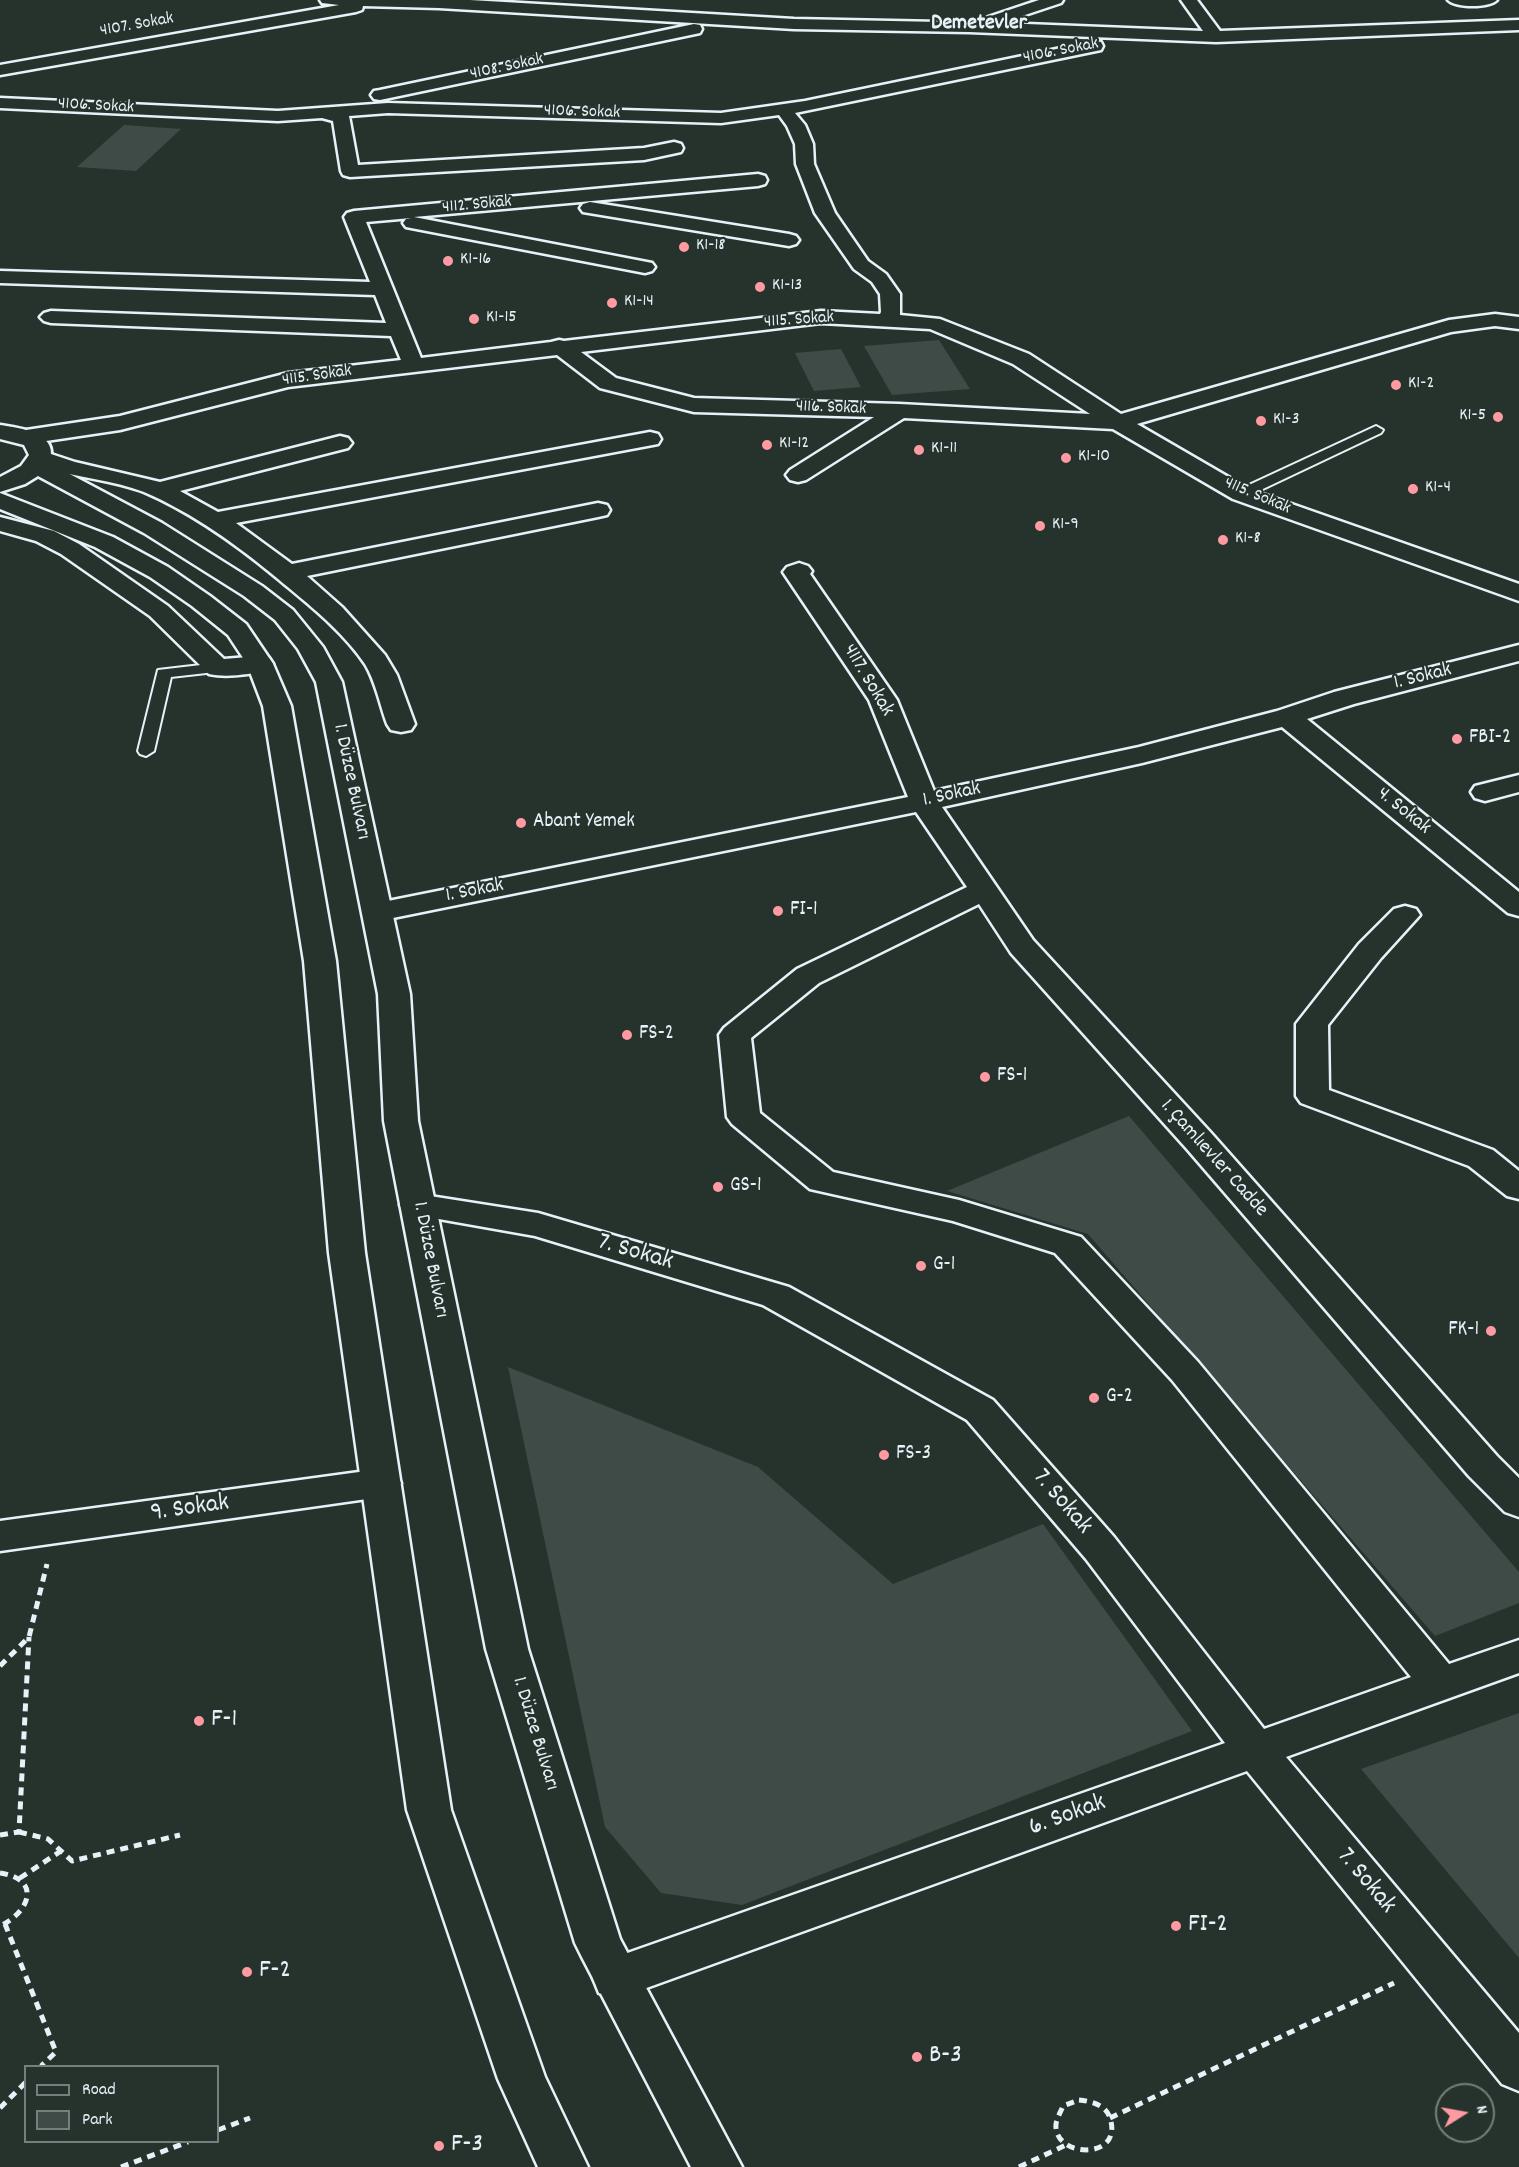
<!DOCTYPE html>
<meta charset="utf-8">
<style>
body{margin:0}
#map{position:relative;width:1519px;height:2167px;overflow:hidden;background:#26332d;font-family:Dekko,sans-serif}
canvas{display:block}
.legend{position:absolute;left:24px;top:2065px;width:195px;height:78px;box-sizing:border-box;background:#26332d;border:2px solid #747f7e;margin:0;padding:8px 10px;list-style:none;font-size:18px;color:#e8f1f8}
.legend li{display:flex;align-items:center;gap:12px;height:30px}
.legend b{width:30px;border:2px solid #747f7e}
.north{position:absolute;left:1435px;top:2083px;width:60px;height:60px;box-sizing:border-box;background:#26332d;border:2px solid #747f7e;border-radius:50%;rotate:79deg;font-size:16px;font-weight:700;line-height:24px;text-align:center;color:#e8f1f8}
.north::after{content:'';display:block;margin:auto;width:21px;height:27px;background:#ff9aa2;clip-path:polygon(50% 0,100% 100%,50% 72%,0 100%)}
</style>
<div id="map">
<canvas width="1519" height="2167"></canvas>
<ul class="legend">
<li><b style="height:8px;background:#26332d"></b>Road</li>
<li><b style="height:16px;background:#3e4b47"></b>Park</li>
</ul>
<div class="north">N</div>
</div>
<script>
const ctx = document.querySelector('canvas').getContext('2d');
ctx.lineJoin = 'round';
function fillPath(path, color) {
  ctx.fillStyle = color;
  ctx.fill(path, 'evenodd');
}
function strokePath(path, color, width, dash) {
  ctx.strokeStyle = color;
  ctx.lineWidth = width;
  ctx.lineCap = dash ? 'butt' : 'round';
  ctx.setLineDash(dash || []);
  ctx.stroke(path);
}
function drawText(font, color, halo, rows, align = 'center') {
  ctx.font = font + ' Dekko,sans-serif';
  ctx.lineWidth = 4.5;
  ctx.setLineDash([]);
  ctx.textBaseline = 'middle';
  ctx.strokeStyle = halo;
  ctx.fillStyle = color;
  for (const [text, x, y, turn = 0] of rows) {
    ctx.save();
    ctx.translate(x, y);
    ctx.rotate((+turn || 0) * Math.PI / 180);
    ctx.textAlign = isNaN(turn) ? turn : align;
    if (halo) ctx.strokeText(text, 0, 0);
    ctx.fillText(text, 0, 0);
    ctx.restore();
  }
}
fillPath(new Path2D(`
 M124,125l57,4 -45,42 -59,-4z
 M939,340l31,49 -78,6 -28,-49z
 M841,349l20,38 -47,4 -19,-38z
 M1129,1116l390,456v31l-84,33 -347,-402 -141,-43z
 M508,1367l250,100 135,117 150,-60 149,207 -450,174 -81,-12 -56,-66z
 M1519,1713v245l-158,-189z`), '#3e4b47');
const lane = new Path2D(`
 M1376,426l7,4 -2,3 -135,64 -5,1 -7,-4 2,-3z
 M218,663l6,2 2,3 -2,3 -53,6 -17,74 -8,5 -6,-2 -2,-3 20,-81z`);
const street = new Path2D(`
 M320,0h150l324,19 194,4 -2,-3 2,-3 51,-17h24l-2,3 -60,20 202,8 -22,-31h16l23,31 299,-11v10l-303,12 -247,-10 -175,-3 -355,-21 -76,-2 -1,4 -6,2 -356,63v-10l339,-60 -17,-2z
 M1448,0h49c-8,8 -41,8 -49,0z
 M694,24l6,1 2,4 -2,4 -320,67 -6,-1 -3,-4 3,-4 6,-1z
 M1095,41l6,1 2,4 -2,4 -306,63 10,12 8,19 1,20 21,49 33,48 18,13 14,20v21l40,4 89,35 92,60 328,-94 46,-6 24,3v12l-24,-3 -44,6 -314,92 112,65 270,95v17l-286,-102 -120,-70 -209,-11 -98,62 -8,2 -8,-2 -4,-5 4,-5 84,-53 -180,-5 -94,-24 -43,-33 -269,32 -168,43 -94,14 -8,-2 -3,-5 3,-5 8,-2 94,-14 168,-43 113,-13 -10,-24 -340,-13 -7,-2 -4,-4 4,-4 7,-2 335,12 -11,-28 -375,-12v-12l370,11 -26,-65 3,-4 7,-2 404,-37 7,2 2,4 -2,4 -7,2 -344,31 238,46 3,4 -3,4 -7,2 -239,-46 -3,-4 3,-4 5,-1 -45,4 55,136 130,-16 8,-2 5,1 257,-30 59,3 1,-2 -1,-18 -8,-12 -18,-13 -39,-56 -19,-49 -1,-20 -8,-18 -8,-11 -58,8 -333,-10 -39,3 9,49 286,-17 30,-6 7,2 2,4 -2,4 -37,8 -294,17 -7,-2 -2,-4 -8,-50 -11,-3 -44,3 -278,-13v-10l278,13 110,-8 333,10 84,-12zM821,323l109,6 83,35 77,50 -191,-10 -205,-6 -78,-20 -35,-26z
 M590,202l199,32 7,2 3,4 -3,4 -7,2 -206,-34 -3,-4 3,-4z
 M650,432l8,2 3,5 -3,5 -422,79 56,41 306,-61 9,2 3,5 -3,5 -9,2 -291,59 35,31 43,48 12,20 18,49 -4,6 -10,2 -10,-2 -4,-6c-7,-19 -11,-42 -22,-60 -23,-34 -57,-60 -88,-86 -40,-33 -84,-65 -133,-86 -31,-12 -66,-14 -98,-24l-12,-5 -4,-5 4,-5 8,-2 33,11 85,20 180,-46 8,2 4,5 -4,5 -168,43 38,21z
 M0,517l54,14 25,13 89,62 56,53 36,-3 9,2 4,6 -4,6c-18,4 -42,8 -60,4l-59,-58 -89,-62 -25,-13 -36,-10z
 M799,563l9,3 4,5 -2,3 87,126 37,91 205,-44 138,-36 57,-19 185,-47v16l-165,43 -47,15 212,173v24l-11,-3 -226,-186 -140,36 -200,44 91,133 178,193 286,323 22,22v39l-14,-5 -36,-36 -282,-327 -176,-196 -32,-49 -160,79 -68,55 9,75 73,59 126,28 122,37 117,125 251,302 70,-24v33l-233,84 233,276v58l-17,-7 -255,-313 -631,228 -17,-6 -6,-15 6,-15 626,-220 -139,-184 -119,-139 -204,-115 -228,-69 -130,-23 -5,-8 5,-8 12,-3 121,19 251,74 204,113 121,137 150,192 147,-52 -239,-297 -117,-127 -102,-32 -143,-32 -78,-65 -5,-7 -8,-82 5,-7 73,-59 170,-82 -51,-75 -538,109 -11,-3 -4,-6 4,-6 11,-3 530,-106 -39,-97 -86,-128 4,-5z
 M1519,775v17l-34,9 -10,-3 -4,-6 4,-6z
 M1405,906l11,3 4,6 -39,43 -53,67 1,65 164,60 26,21v28l-12,-3 -38,-30 -168,-63 -5,-7v-72l63,-80 35,-35z
 M381,1469l14,4 6,10 -6,10 -14,4 -381,54v-30z`);
const primary = new Path2D(`
 M0,425c20,3 61,8 49,38l113,60 100,63 31,24 30,37 19,35 68,312 8,127 110,528 92,290 122,228h-51l-109,-210 -7,-14 -89,-294 -102,-528 -6,-127 -62,-312 -18,-33 -23,-29 -31,-24 -100,-63 -106,-57 -13,8 -25,8v-15l21,-11 8,-11 -5,-10 -24,-6z
 M0,493l113,44 55,30 42,29 36,28 27,40 18,42 45,255 29,292 86,557 94,267 43,90h-50l-40,-88 -91,-269 -78,-557 -25,-292 -41,-255 -16,-42 -19,-29 -36,-29 -42,-29 -55,-30 -95,-38z`);
strokePath(lane, '#e8f1f8', 4);
strokePath(street, '#e8f1f8', 5);
strokePath(primary, '#e8f1f8', 5);
strokePath(new Path2D(`
 M0,1666l29,-29 18,-73
 M19,1832l29,7 24,22 108,-26
 M0,1835l19,-3 10,-195
 M0,1873c42,6 30,39 0,53
 M20,1878l41,-27
 M5,1924l51,128 -15,14
 M1079,2100c12,1 27,5 31,18 14,43 -57,40 -54,6 1,-6 5,-13 7,-18z
 M0,2108l26,-26
 M1110,2118l284,-135
 M218,2130l32,-12
 M121,2167l67,-25
 M1019,2167l47,-22`), '#e8f1f8', 5, [8, 6]);
fillPath(lane, '#26332d');
fillPath(street, '#26332d');
fillPath(primary, '#26332d');
for (const [x, y, r, color] of [
 [684,247,6,"#ff9aa2"],
 [448,261,6,"#ff9aa2"],
 [760,287,6,"#ff9aa2"],
 [612,303,6,"#ff9aa2"],
 [474,319,6,"#ff9aa2"],
 [1396,385,6,"#ff9aa2"],
 [1498,417,6,"#ff9aa2"],
 [1261,421,6,"#ff9aa2"],
 [767,445,6,"#ff9aa2"],
 [919,450,6,"#ff9aa2"],
 [1066,458,6,"#ff9aa2"],
 [1413,489,6,"#ff9aa2"],
 [1040,526,6,"#ff9aa2"],
 [1223,540,6,"#ff9aa2"],
 [1457,739,6,"#ff9aa2"],
 [521,823,6,"#ff9aa2"],
 [778,911,6,"#ff9aa2"],
 [627,1035,6,"#ff9aa2"],
 [985,1077,6,"#ff9aa2"],
 [718,1187,6,"#ff9aa2"],
 [921,1266,6,"#ff9aa2"],
 [1491,1331,6,"#ff9aa2"],
 [1094,1398,6,"#ff9aa2"],
 [884,1455,6,"#ff9aa2"],
 [199,1721,6,"#ff9aa2"],
 [1176,1926,6,"#ff9aa2"],
 [247,1972,6,"#ff9aa2"],
 [917,2057,6,"#ff9aa2"],
 [439,2146,6,"#ff9aa2"]
]) {
  const dot = new Path2D();
  dot.arc(x, y, r, 0, 2 * Math.PI);
  ctx.fillStyle = color;
  ctx.fill(dot);
  strokePath(dot, '#26332d', 2);
}
drawText('18px', '#e8f1f8', '#26332d', [
 ["4107. Sokak",137,26,-10],
 ["4106. Sokak",1061,52,-11],
 ["4108. Sokak",507,68,-12],
 ["4106. Sokak",96,107,3],
 ["4106. Sokak",582,113,2],
 ["4112. Sokak",477,206,-5],
 ["4115. Sokak",799,321,-4],
 ["4115. Sokak",317,377,-8],
 ["4116. Sokak",831,409,2],
 ["4115. Sokak",1257,497,23]
]);
drawText('18px', '#e8f1f8', '#26332d', [
 ["K1-18",696,247],
 ["K1-16",460,261],
 ["K1-13",772,287],
 ["K1-14",624,303],
 ["K1-15",486,319],
 ["K1-2",1408,385],
 ["K1-5",1486,417,"right"],
 ["K1-3",1273,421],
 ["K1-12",779,445],
 ["K1-11",931,450],
 ["K1-10",1078,458],
 ["K1-4",1425,489],
 ["K1-9",1052,526],
 ["K1-8",1235,540]
], 'left');
drawText('21px', '#e8f1f8', '#26332d', [
 ["1. Sokak",1423,678,-14],
 ["4117. Sokak",867,681,59],
 ["1. Düzce Bulvarı",350,782,78],
 ["1. Sokak",952,796,-12],
 ["4. Sokak",1403,812,39],
 ["1. Sokak",475,892,-11],
 ["1. Çamlıevler Cadde",1213,1159,48],
 ["1. Düzce Bulvarı",429,1260,79],
 ["1. Düzce Bulvarı",534,1734,73]
]);
drawText('21px', '#e8f1f8', '#26332d', [
 ["FBI-2",1469,739],
 ["Abant Yemek",533,823],
 ["FI-1",790,911],
 ["FS-2",639,1035],
 ["FS-1",997,1077],
 ["GS-1",730,1187],
 ["G-1",933,1266],
 ["FK-1",1479,1331,"right"],
 ["G-2",1106,1398],
 ["FS-3",896,1455]
], 'left');
drawText('bold 22px', '#e8f1f8', '#26332d', [
 ["Demetevler",979,25]
]);
drawText('26px', '#e8f1f8', '#26332d', [
 ["7. Sokak",635,1254,16],
 ["7. Sokak",1061,1503,49],
 ["9. Sokak",190,1510,-8],
 ["6. Sokak",1068,1817,-20],
 ["7. Sokak",1365,1882,50]
]);
drawText('26px', '#e8f1f8', '#26332d', [
 ["F-1",211,1721],
 ["FI-2",1188,1926],
 ["F-2",259,1972],
 ["B-3",929,2057],
 ["F-3",451,2146]
], 'left');
</script>
